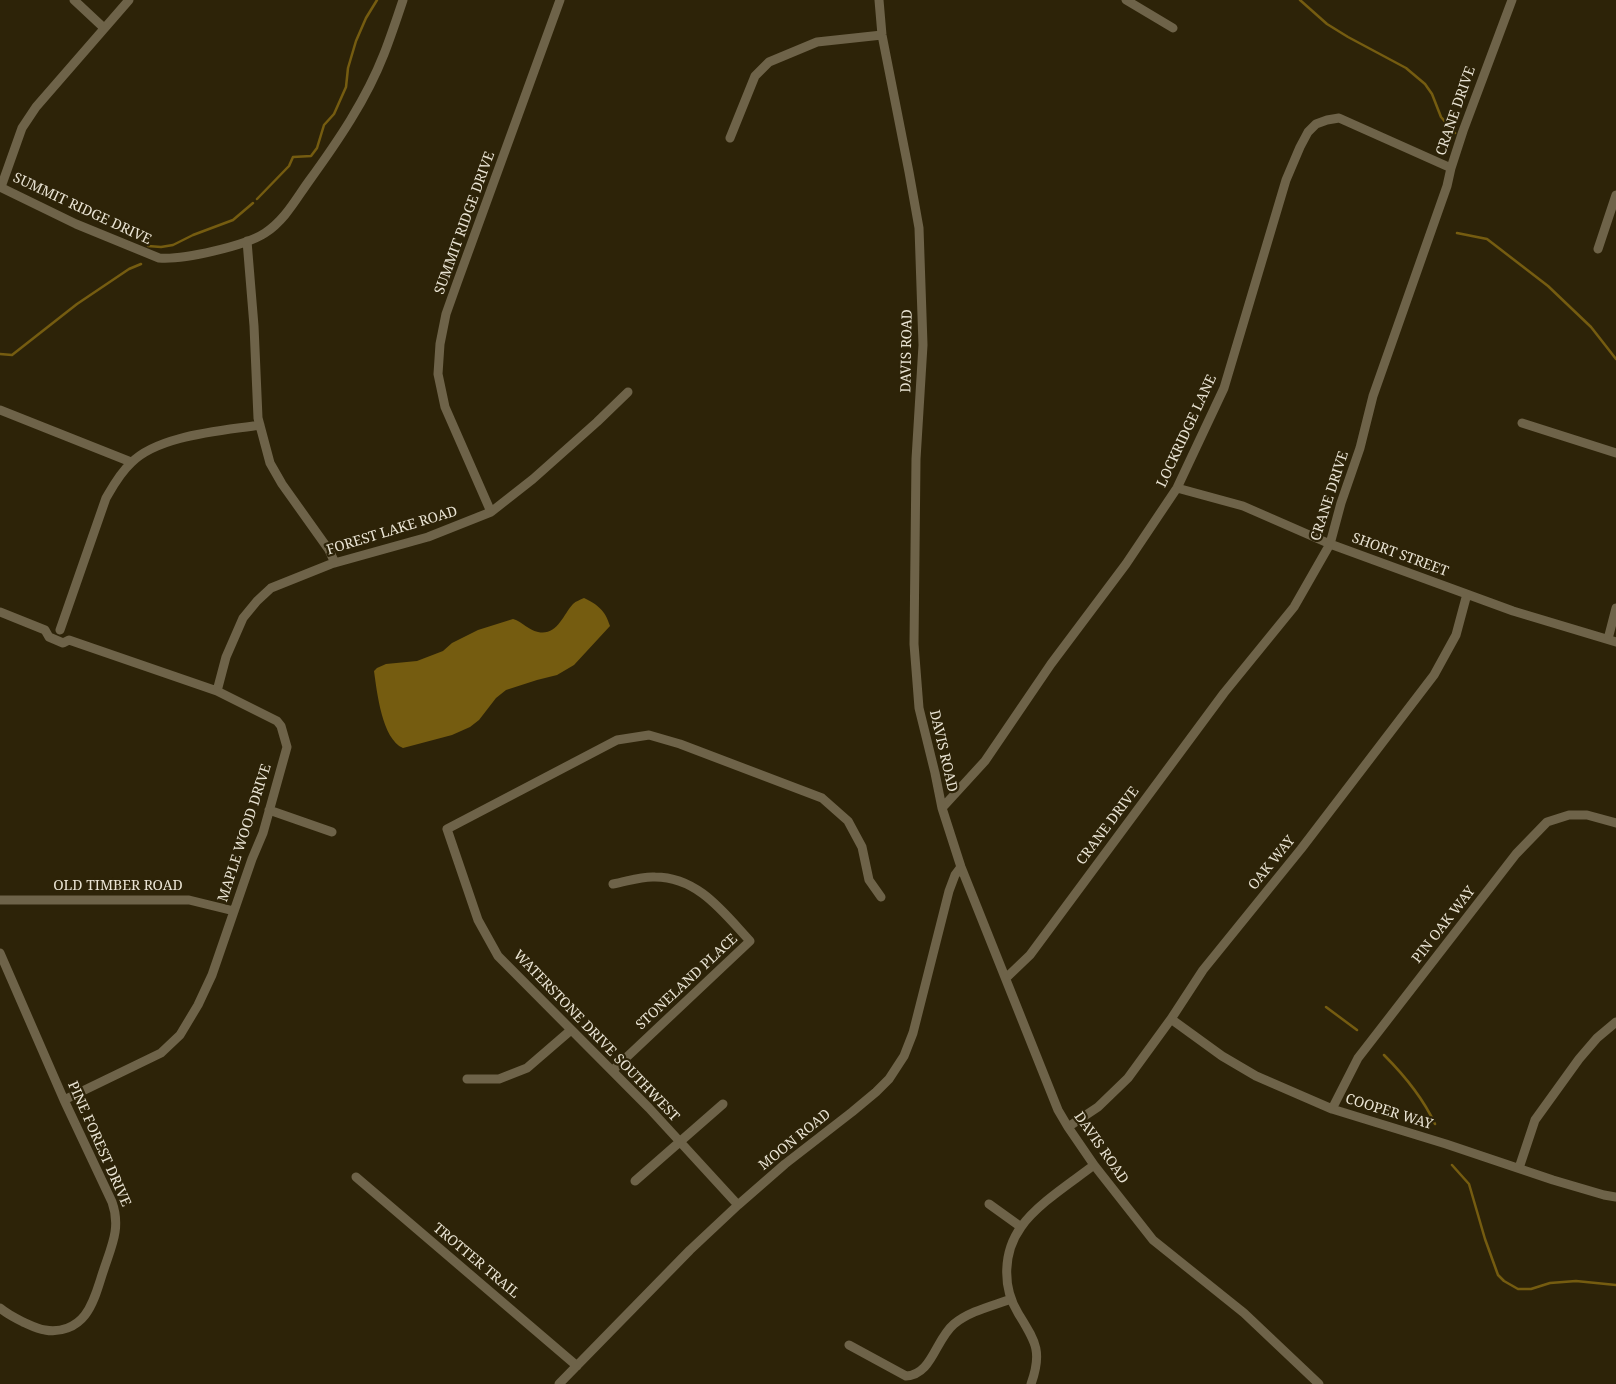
<!DOCTYPE html>
<style>
body{margin:0}
canvas{display:block;background:#2d2308}
</style>
<canvas width="1616" height="1384"></canvas>
<script>
const ctx = document.querySelector('canvas').getContext('2d');
ctx.lineJoin = 'round';
function fillPath(path, color) {
  ctx.fillStyle = color;
  ctx.fill(path, 'evenodd');
}
function strokePath(path, color, width, dash) {
  ctx.strokeStyle = color;
  ctx.lineWidth = width;
  ctx.lineCap = dash ? 'butt' : 'round';
  ctx.setLineDash(dash || []);
  ctx.stroke(path);
}
function drawText(font, color, halo, rows, align = 'center') {
  ctx.font = font + ' "Noto Serif",serif';
  ctx.lineWidth = 4.5;
  ctx.setLineDash([]);
  ctx.textBaseline = 'middle';
  ctx.strokeStyle = halo;
  ctx.fillStyle = color;
  for (const [text, x, y, turn = 0] of rows) {
    ctx.save();
    ctx.translate(x, y);
    ctx.rotate((+turn || 0) * Math.PI / 180);
    ctx.textAlign = isNaN(turn) ? turn : align;
    if (halo) ctx.strokeText(text, 0, 0);
    ctx.fillText(text, 0, 0);
    ctx.restore();
  }
}
fillPath(new Path2D(`
 M584,598c14,7 21,12 26,28l-36,39 -17,10 -20,5 -31,10 -10,8 -17,22 -9,7 -18,8 -49,13c-21,-9 -26,-56 -29,-77l3,-3 9,-4 31,-3 26,-10 9,-8 26,-13 35,-11c10,3 15,11 25,13 19,4 25,-17 35,-28 3,-3 7,-4 11,-6z`), '#755c10');
strokePath(new Path2D(`
 M1300,0l27,24 21,13 58,31 19,16 7,10 9,23 14,16
 M257,199l32,-33 4,-9 18,-1 6,-8 7,-23 10,-11 12,-27 2,-19 8,-27 10,-23 11,-18
 M1457,233l30,6 61,47 43,41 25,32
 M148,246l13,1 12,-2 20,-10 40,-15 20,-17
 M0,354l12,1 65,-51 52,-35 12,-5
 M1326,1007l31,23
 M1384,1055c20,20 39,43 51,69
 M1452,1165l17,19 16,55 13,36 6,6 14,8h13l19,-6 26,-2 40,4`), '#755c10', 2.5);
strokePath(new Path2D(`
 M74,0l30,28
 M879,0l3,35 27,137 10,56 4,117 -7,114 -2,185 5,64 16,65 7,35 19,59 97,243 10,17 26,38 59,75 91,73 75,71
 M1126,0l47,28
 M730,138l25,-62 14,-14 48,-20 65,-7
 M0,187l76,37 83,34c24,2 86,-12 106,-25 20,-13 31,-34 44,-52 29,-40 57,-81 75,-127 7,-18 13,-36 19,-54
 M1,187l21,-59 14,-21 93,-107
 M247,241l7,85 4,92 12,45 12,21 47,66 6,13
 M1598,249l18,-54
 M0,410l131,52
 M1522,423l94,30
 M1177,488l66,18 87,38 183,67 103,31
 M491,512l-46,-105 -7,-33 2,-30 6,-30 11,-31 103,-283
 M0,612l45,18 4,7 14,6 6,-3 148,51 60,30 4,5 6,21 -24,86 -11,26 -40,116 -14,30 -18,30 -19,18 -97,47
 M60,630l46,-132c7,-12 14,-25 25,-35 27,-28 91,-32 129,-38
 M1608,639l8,-31
 M217,691l9,-34 17,-39 14,-17 14,-13 60,-24 97,-27 63,-25 42,-33 64,-57 31,-30
 M942,808l43,-47 66,-97 75,-100 51,-76 47,-100 62,-208 14,-33 8,-15 8,-8 11,-4 12,-2 112,50
 M269,810l63,22
 M0,900h189l45,11
 M0,953l64,147 48,102c9,25 0,43 -8,67 -5,14 -9,33 -19,46 -9,12 -25,18 -40,15 -8,-1 -15,-5 -22,-8 -8,-4 -16,-8 -23,-14
 M1006,978l24,-23 194,-262 70,-86 36,-63 11,-41 19,-55 13,-52 74,-210 4,-18 12,-37 49,-131
 M1171,1019l51,37 34,20 76,33 114,35 107,36 51,15 12,2
 M612,1071l138,-130c-27,-29 -52,-64 -95,-64 -14,-1 -29,5 -42,7
 M467,1079h32l28,-11 44,-38
 M1332,1109l26,-51 158,-204 31,-32 22,-7h18l29,8
 M1068,1127l30,-20 30,-29 43,-59 32,-49 98,-121 133,-174 22,-40 11,-41
 M1519,1168l16,-48 44,-61 18,-21 19,-16
 M356,1177l221,189
 M635,1181l88,-77
 M989,1204l32,23
 M738,1205l-89,-97 -151,-152 -20,-36 -31,-91 170,-89 32,-5 31,9 142,54 26,23 14,26 7,33 12,17
 M849,1345l57,31c26,-1 29,-36 48,-52 16,-13 38,-18 57,-25
 M559,1384l131,-134 48,-45 47,-41 67,-52 24,-20 13,-13 15,-23 9,-23 36,-142 6,-16 6,-8
 M1031,1384c12,-33 4,-43 -13,-71 -16,-26 -15,-61 3,-86 16,-23 51,-45 73,-62`), '#6e6349', 9);
drawText('14px', '#e9e3d3', '#2d2308', [
 ["CRANE DRIVE",1456,111,-71],
 ["SUMMIT RIDGE DRIVE",82,209,25],
 ["SUMMIT RIDGE DRIVE",465,223,-70],
 ["DAVIS ROAD",907,351,-89],
 ["LOCKRIDGE LANE",1187,431,-65],
 ["CRANE DRIVE",1330,496,-72],
 ["FOREST LAKE ROAD",392,531,-17],
 ["SHORT STREET",1400,555,20],
 ["DAVIS ROAD",943,751,77],
 ["CRANE DRIVE",1108,826,-53],
 ["MAPLE WOOD DRIVE",245,833,-72],
 ["OAK WAY",1272,863,-51],
 ["OLD TIMBER ROAD",118,886],
 ["PIN OAK WAY",1444,925,-52],
 ["STONELAND PLACE",687,982,-43],
 ["WATERSTONE DRIVE SOUTHWEST",596,1036,46],
 ["COOPER WAY",1389,1112,17],
 ["MOON ROAD",795,1140,-39],
 ["PINE FOREST DRIVE",99,1144,66],
 ["DAVIS ROAD",1101,1148,55],
 ["TROTTER TRAIL",476,1261,40]
]);
</script>
